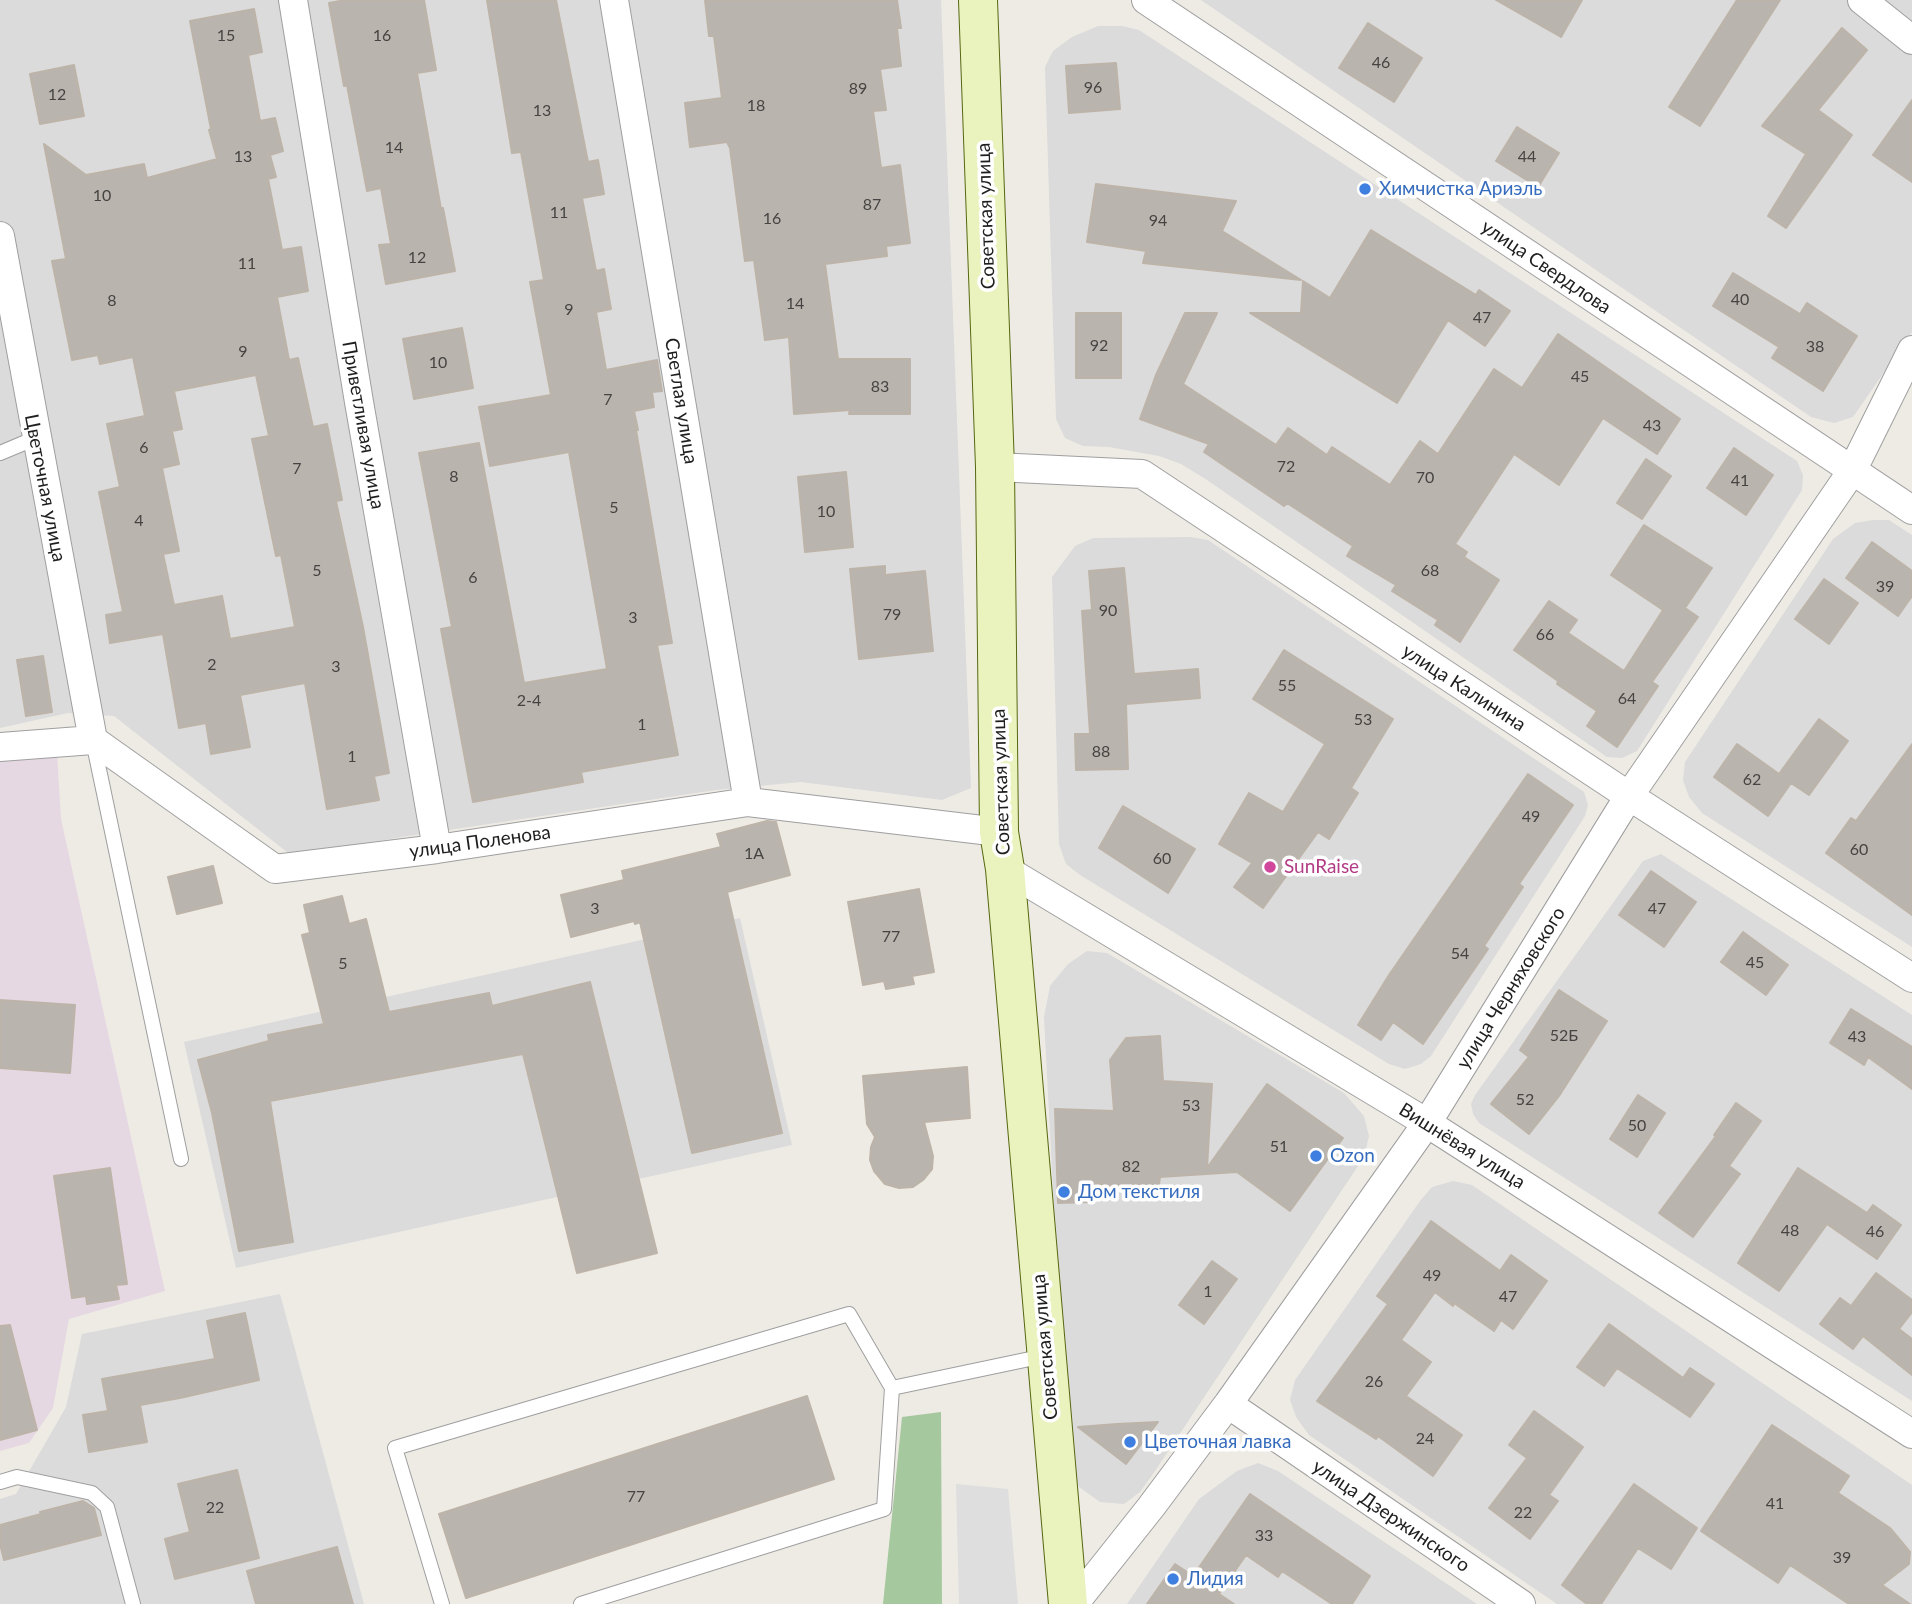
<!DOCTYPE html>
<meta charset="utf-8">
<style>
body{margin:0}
canvas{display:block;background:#eeebe5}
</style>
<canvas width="1912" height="1604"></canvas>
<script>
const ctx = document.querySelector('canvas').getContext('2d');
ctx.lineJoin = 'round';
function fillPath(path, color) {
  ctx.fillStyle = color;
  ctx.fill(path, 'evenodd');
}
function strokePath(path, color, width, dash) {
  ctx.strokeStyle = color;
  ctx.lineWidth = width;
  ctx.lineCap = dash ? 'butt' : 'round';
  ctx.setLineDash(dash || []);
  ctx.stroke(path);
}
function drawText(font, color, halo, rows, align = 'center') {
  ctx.font = font + ' Lato,sans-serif';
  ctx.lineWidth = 7;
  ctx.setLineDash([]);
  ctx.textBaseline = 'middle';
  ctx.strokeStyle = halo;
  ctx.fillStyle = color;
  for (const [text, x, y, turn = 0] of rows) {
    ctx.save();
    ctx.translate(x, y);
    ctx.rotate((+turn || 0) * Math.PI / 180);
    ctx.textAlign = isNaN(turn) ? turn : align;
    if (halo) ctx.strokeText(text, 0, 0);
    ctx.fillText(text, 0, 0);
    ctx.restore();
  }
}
fillPath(new Path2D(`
 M0,0h941l30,788 -29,12 -141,-18 -85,8 -314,47 -110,19 -178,-140 -46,-3 -68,15z
 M1201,0h711v332l-59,85 -19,6 -23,-6z
 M1098,26h24l17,4 658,431 6,14 -1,15 -165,261 -15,7 -15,-1 -400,-277 -26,-16 -22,-8 -50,-9 -26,-1 -18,-8 -9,-19 -11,-352 8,-16 19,-14z
 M1873,520h16l23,15v412l-210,-134 -13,-16 -6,-17 2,-18 148,-223 22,-16z
 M1190,537l18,3 376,252 4,13 -3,11 -154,240 -10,8 -16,5 -16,-5 -309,-189 -14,-11 -7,-20 -7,-267 23,-31 18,-8z
 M1661,854l251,161v386l-433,-278 -6,-9 -2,-10 4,-9 168,-234z
 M740,918l52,227 -556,123 -52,-226z
 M1087,951l20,2 237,140 20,23 5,20 -5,21 -211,317 -13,18 -16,12 -24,-2 -21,-15 -12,-28 -23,-442 6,-31 18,-22z
 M1453,1181l19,4 440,300v119h-355l-248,-169 -13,-18 -6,-17 5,-20 125,-179 12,-14z
 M280,1294l84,310h-364v-105l16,-5 50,-87 16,-73z
 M1258,1463l20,8 199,133h-350l72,-105 38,-28z`), '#dcdbdb');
fillPath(new Path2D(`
 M57,752l4,67 104,472 -96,28 -16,89 -24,35 -29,8v-689z`), '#e6d8e2');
fillPath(new Path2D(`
 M941,1412l1,192h-59l19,-187z`), '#a6c89e');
fillPath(new Path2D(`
 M956,1484l52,5 10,115h-59z`), '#dedede');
const building = new Path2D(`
 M345,0h79l12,70 -19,3 24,136 2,-1 12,63 -69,13 -7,-39 12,-1 -10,-56 -14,3 -20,-106 -3,1 -15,-83z
 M487,0h69l32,162 10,-2 6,34 -22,4 14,73 8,-2 7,40 -15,3 10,58 51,-10 5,31 -10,1 2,15 -20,4 4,19h-2l36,213 -15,2 21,110 -97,17 2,10 -110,20 -32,-173 11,-2 -33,-174 60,-10 45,240 83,-14 -38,-217 -79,14 -11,-59 72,-12 -21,-113 14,-2 -23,-128 -9,1z
 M705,0h192l4,28h-4l4,38 -21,3 6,41 -13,1 8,57 19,-3 10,78 -24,3 1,10 -62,8 13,95h72v55h-61l1,-4 -56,4 -5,-77 -24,3 -11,-80 -9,1 -15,-113 -3,-6 -37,5 -5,-44 37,-5 -8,-62h-5z
 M1496,0h86l-21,37z
 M1737,0h43l-80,126 -31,-19z
 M254,9l8,43 -14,3 12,66 15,-3 8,33 -13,4 6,22 -8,2 14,71 19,-3 7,44 -31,6 12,63 9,-2 15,69 14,-3 15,76 -6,1 27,126 26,146 -15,3 5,24 -52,9 -22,-126 -65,12 10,52 -39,7 -5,-31 -27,5 -16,-94 -53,9 -4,-28 17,-3 -24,-120 21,-5 -13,-63 38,-8 -12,-59 -33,7 -2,-9 -26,5 -20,-99 14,-2 -22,-115 42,31 58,-11 3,14 70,-19 -8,-29 2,-1 -21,-108zM256,375l13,61 -17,3 24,117 5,-1 14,72 -65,12 -8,-43 -48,9 -11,-51 16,-3 -17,-83 17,-4 -7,-33 10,-2 -8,-38z
 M1368,23l54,35 -28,44 -55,-34z
 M1842,28l25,22 -49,60 34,25 -66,93 -18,-12 38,-62 -44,-28z
 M1116,63l4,46 -51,4 -3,-47z
 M74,65l10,51 -44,8 -10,-50z
 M1912,100v82l-39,-27z
 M1517,127l42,26 -21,34 -42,-26z
 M1096,184l140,17 -14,30 79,49 -158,-17 3,-12 -59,-9z
 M1371,230l105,65 3,-5 31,21 -25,35 -37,-26 -51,83 -147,-90h51l2,-32 27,17z
 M1733,273l67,41 7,-11 50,33 -34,55 -51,-33 7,-11 -66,-41z
 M1076,313h45v65h-45z
 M1185,313h32l-34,71 93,61 12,-17 39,27 5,-8 58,38 30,-44 18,13 56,-85 28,19 36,-54 122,85 -23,35 -54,-36 -44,67 -45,-31 -59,90 12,8 -3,5 35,23 -39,62 -25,-17 3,-5 -46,-29 4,-6 -49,-29 6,-10 -66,-43 -3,3 -80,-54 5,-8 -69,-25 16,-44z
 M462,328l11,60 -59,11 -11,-60z
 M1734,448l39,27 -27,40 -39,-27z
 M1646,459l25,17 -29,43 -25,-16z
 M846,472l7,75 -48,5 -7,-75z
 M1644,525l68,43 -27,40 13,9 -46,65 6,4 -41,61 -30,-21 10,-15 -40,-27 1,-3 -44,-31 35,-49 28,19 -9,13 56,38 39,-61 -52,-35z
 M1872,542l40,29v25l-14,20 -52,-38z
 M885,566v9l40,-4 8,80 -74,8 -9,-90z
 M1124,568l10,106 64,-5 2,29 -74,6 2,65 -52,1 -1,-36h15l-8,-123 10,-1 -3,-39z
 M1824,579l34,24 -29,41 -34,-25z
 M1284,650l109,69 -42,69 7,5 -29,46 -11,-7 -55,76 -29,-21 18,-24 -33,-19 30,-51 34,19 42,-68 -72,-45z
 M43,656l9,56 -26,4 -9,-56z
 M1819,719l29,22 -39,54 -18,-12 -23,33 -54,-39 23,-33 42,30z
 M1912,744v171l-86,-62 25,-35 5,3z
 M1528,774l45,31 -54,79 4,3 -39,59 4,3 -65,95 -30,-22 -12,18 -23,-15 31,-50z
 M1123,806l72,43 -27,44 -69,-45z
 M767,821l9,1 14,53 -63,17 55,241 -90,20 -52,-231 -5,2 -1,-3 -63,16 -10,-42 63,-15 -2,-9 99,-24 -4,-13z
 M213,866l9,37 -45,11 -9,-37z
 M1651,871l45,31 -32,45 -45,-32z
 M919,889l15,83 -22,4 2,8 -28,5 -2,-8 -21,4 -15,-83z
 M342,896l7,28 17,-5 23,93 100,-19 3,13 98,-24 67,271 -80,20 -54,-219 -253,47 23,141 -54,9 -27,-138 -14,-53 71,-19 -1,-6 56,-11 -22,-89 8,-2 -6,-28z
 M1743,932l45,33 -22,30 -45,-33z
 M1559,990l48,31 -48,75 -30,38 -38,-30 38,-47 -9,-7z
 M0,1000l75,5 -5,68 -70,-5z
 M1851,1009l61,38v42l-44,-32 -4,8 -34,-22z
 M1160,1036l3,45 49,3 -5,84 60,-84 76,54 -53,73 -53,-39 -77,5 -2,16 -67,-10v19l-33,1 -3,-94 59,2 -4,-51 16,-22z
 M967,1067l3,51 -46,4 9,34 -1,13 -9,11 -10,7 -14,1 -14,-4 -11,-13 -4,-11 1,-13 4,-10 -8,-13 -4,-48z
 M1638,1095l27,18 -28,44 -27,-18z
 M1736,1103l25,18 -32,45 11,8 -47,63 -34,-24 57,-77 -2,-1z
 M110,1168l17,116 -11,1 3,14 -32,5 -1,-8 -14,2 -18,-122z
 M1798,1168l69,45 6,-8 28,20 -24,34 -50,-35 -48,67 -41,-28z
 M1431,1221l69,50 11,-16 36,26 -34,48 -12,-9 -7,11 -40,-28 -1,3 -18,-14 -34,48 30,22 -25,34 56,39 -29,41 -55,-40 -2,3 -59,-38 71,-97 -11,-8z
 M1212,1261l25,18 -33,45 -25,-19z
 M1876,1273l36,27v12l-13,17 13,10v36l-49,-39 -10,13 -33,-25 20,-26 11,8z
 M245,1313l14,67 -79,18 -40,7 7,37 -58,10 -6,-37 25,-4 -6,-32 113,-20 -8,-38z
 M1609,1324l74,54 7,-10 24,16 -24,33 -73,-49 -13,18 -27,-19z
 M10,1325l27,105 -37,10v-114z
 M807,1396l27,83 -368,119 -27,-84z
 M1534,1411l49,36 -34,48 9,6 -28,38 -41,-31 38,-50 -18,-13z
 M1158,1422l-32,42 -48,-37 39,-3z
 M1772,1425l77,51 -11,17 52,35 20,24 -1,12 -27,21 28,19h-61l-59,-39 -12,18 -77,-52z
 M237,1470l22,88 -84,21 -10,-40 25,-7 -12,-48z
 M1634,1484l63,44 -26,41 -33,-21 -37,56h-14l-25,-19z
 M1250,1494l120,82 -18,28h-20l-50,-33 -4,6 -32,-22 -27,39 15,10h-87l28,-40 18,12z
 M83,1501l11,7 7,27 -97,25 -4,-16v-19l41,-11 -1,-2z
 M337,1547l16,57h-97l-9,-33z`);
fillPath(building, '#bab4ae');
strokePath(building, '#bdb4a9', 2);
const lane = new Path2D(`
 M0,453l36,-15
 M93,741l88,418
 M892,1388l152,-32
 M0,1482l17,-5 75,16 15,14 26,97
 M442,1604l-47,-156 454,-134 43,74 -8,121 -303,95`);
const street = new Path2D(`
 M293,0l66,402 78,447
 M614,0l134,802
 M1146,0l766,510
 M1862,0l50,40
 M0,236l93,504
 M995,467l147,7 487,322 283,182
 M0,747l93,-7 182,129 162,-20 311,-47 251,30
 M1005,869l422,254 485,311
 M1228,1404l293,200
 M1074,1604l77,-97 77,-103 199,-281 202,-327 223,-325 60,-121`);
const secondary = new Path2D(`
 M978,0l17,467 4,365 6,37 63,735`);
strokePath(lane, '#9f9f9f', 16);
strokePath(street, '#9f9f9f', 30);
strokePath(secondary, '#566811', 40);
strokePath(lane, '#fff', 14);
strokePath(street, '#fff', 28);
strokePath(secondary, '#eaf2be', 38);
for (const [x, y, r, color] of [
 [1365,189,7,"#3f7fe0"],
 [1270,867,7,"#d1479c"],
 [1316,1156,7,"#3f7fe0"],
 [1064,1192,7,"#3f7fe0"],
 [1130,1442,7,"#3f7fe0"],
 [1173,1579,7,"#3f7fe0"]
]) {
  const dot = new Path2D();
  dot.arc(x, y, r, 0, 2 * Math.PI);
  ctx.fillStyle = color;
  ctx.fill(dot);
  strokePath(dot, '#fff', 2.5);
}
drawText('16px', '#454442', null, [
 ["15",226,36],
 ["16",382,36],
 ["46",1381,63],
 ["96",1093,88],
 ["89",858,89],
 ["12",57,95],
 ["18",756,106],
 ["13",542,111],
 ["14",394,148],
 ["13",243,157],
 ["44",1527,157],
 ["10",102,196],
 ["87",872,205],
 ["11",559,213],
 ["16",772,219],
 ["94",1158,221],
 ["12",417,258],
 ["11",247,264],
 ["40",1740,300],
 ["8",112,301],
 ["14",795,304],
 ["9",569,310],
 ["47",1482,318],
 ["92",1099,346],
 ["38",1815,347],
 ["9",243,352],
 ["10",438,363],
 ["45",1580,377],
 ["83",880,387],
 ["7",608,400],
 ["43",1652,426],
 ["6",144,448],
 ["72",1286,467],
 ["7",297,469],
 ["8",454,477],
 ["70",1425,478],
 ["41",1740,481],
 ["5",614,508],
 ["10",826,512],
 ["4",139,521],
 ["5",317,571],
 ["68",1430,571],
 ["6",473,578],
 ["39",1885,587],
 ["90",1108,611],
 ["79",892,615],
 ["3",633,618],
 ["66",1545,635],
 ["2",212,665],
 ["3",336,667],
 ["55",1287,686],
 ["64",1627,699],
 ["2-4",529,701],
 ["53",1363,720],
 ["1",642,725],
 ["88",1101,752],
 ["1",352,757],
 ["62",1752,780],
 ["49",1531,817],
 ["60",1859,850],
 ["1А",754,854],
 ["60",1162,859],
 ["3",595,909],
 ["47",1657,909],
 ["77",891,937],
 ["54",1460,954],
 ["45",1755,963],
 ["5",343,964],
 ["52Б",1564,1036],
 ["43",1857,1037],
 ["52",1525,1100],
 ["53",1191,1106],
 ["50",1637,1126],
 ["51",1279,1147],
 ["82",1131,1167],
 ["48",1790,1231],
 ["46",1875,1232],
 ["49",1432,1276],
 ["1",1208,1292],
 ["47",1508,1297],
 ["26",1374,1382],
 ["24",1425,1439],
 ["77",636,1497],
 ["41",1775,1504],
 ["22",215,1508],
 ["22",1523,1513],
 ["33",1264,1536],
 ["39",1842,1558]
]);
drawText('19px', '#366cbe', '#fff', [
 ["Химчистка Ариэль",1379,189],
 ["Ozon",1330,1156],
 ["Дом текстиля",1078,1192],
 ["Цветочная лавка",1144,1442],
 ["Лидия",1187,1579]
], 'left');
drawText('19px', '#1e1e1e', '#fff', [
 ["Советская улица",986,216,-92],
 ["улица Свердлова",1546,267,34],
 ["Светлая улица",681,401,81],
 ["Приветливая улица",363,425,80],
 ["Цветочная улица",45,488,79],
 ["улица Калинина",1464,688,33],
 ["Советская улица",1001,782,-92],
 ["улица Поленова",480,842,-8],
 ["улица Черняховского",1511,988,-58],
 ["Вишнёвая улица",1462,1146,32],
 ["Советская улица",1045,1347,-95],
 ["улица Дзержинского",1391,1516,34]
]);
drawText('19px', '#b23c85', '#fff', [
 ["SunRaise",1284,867]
], 'left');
</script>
